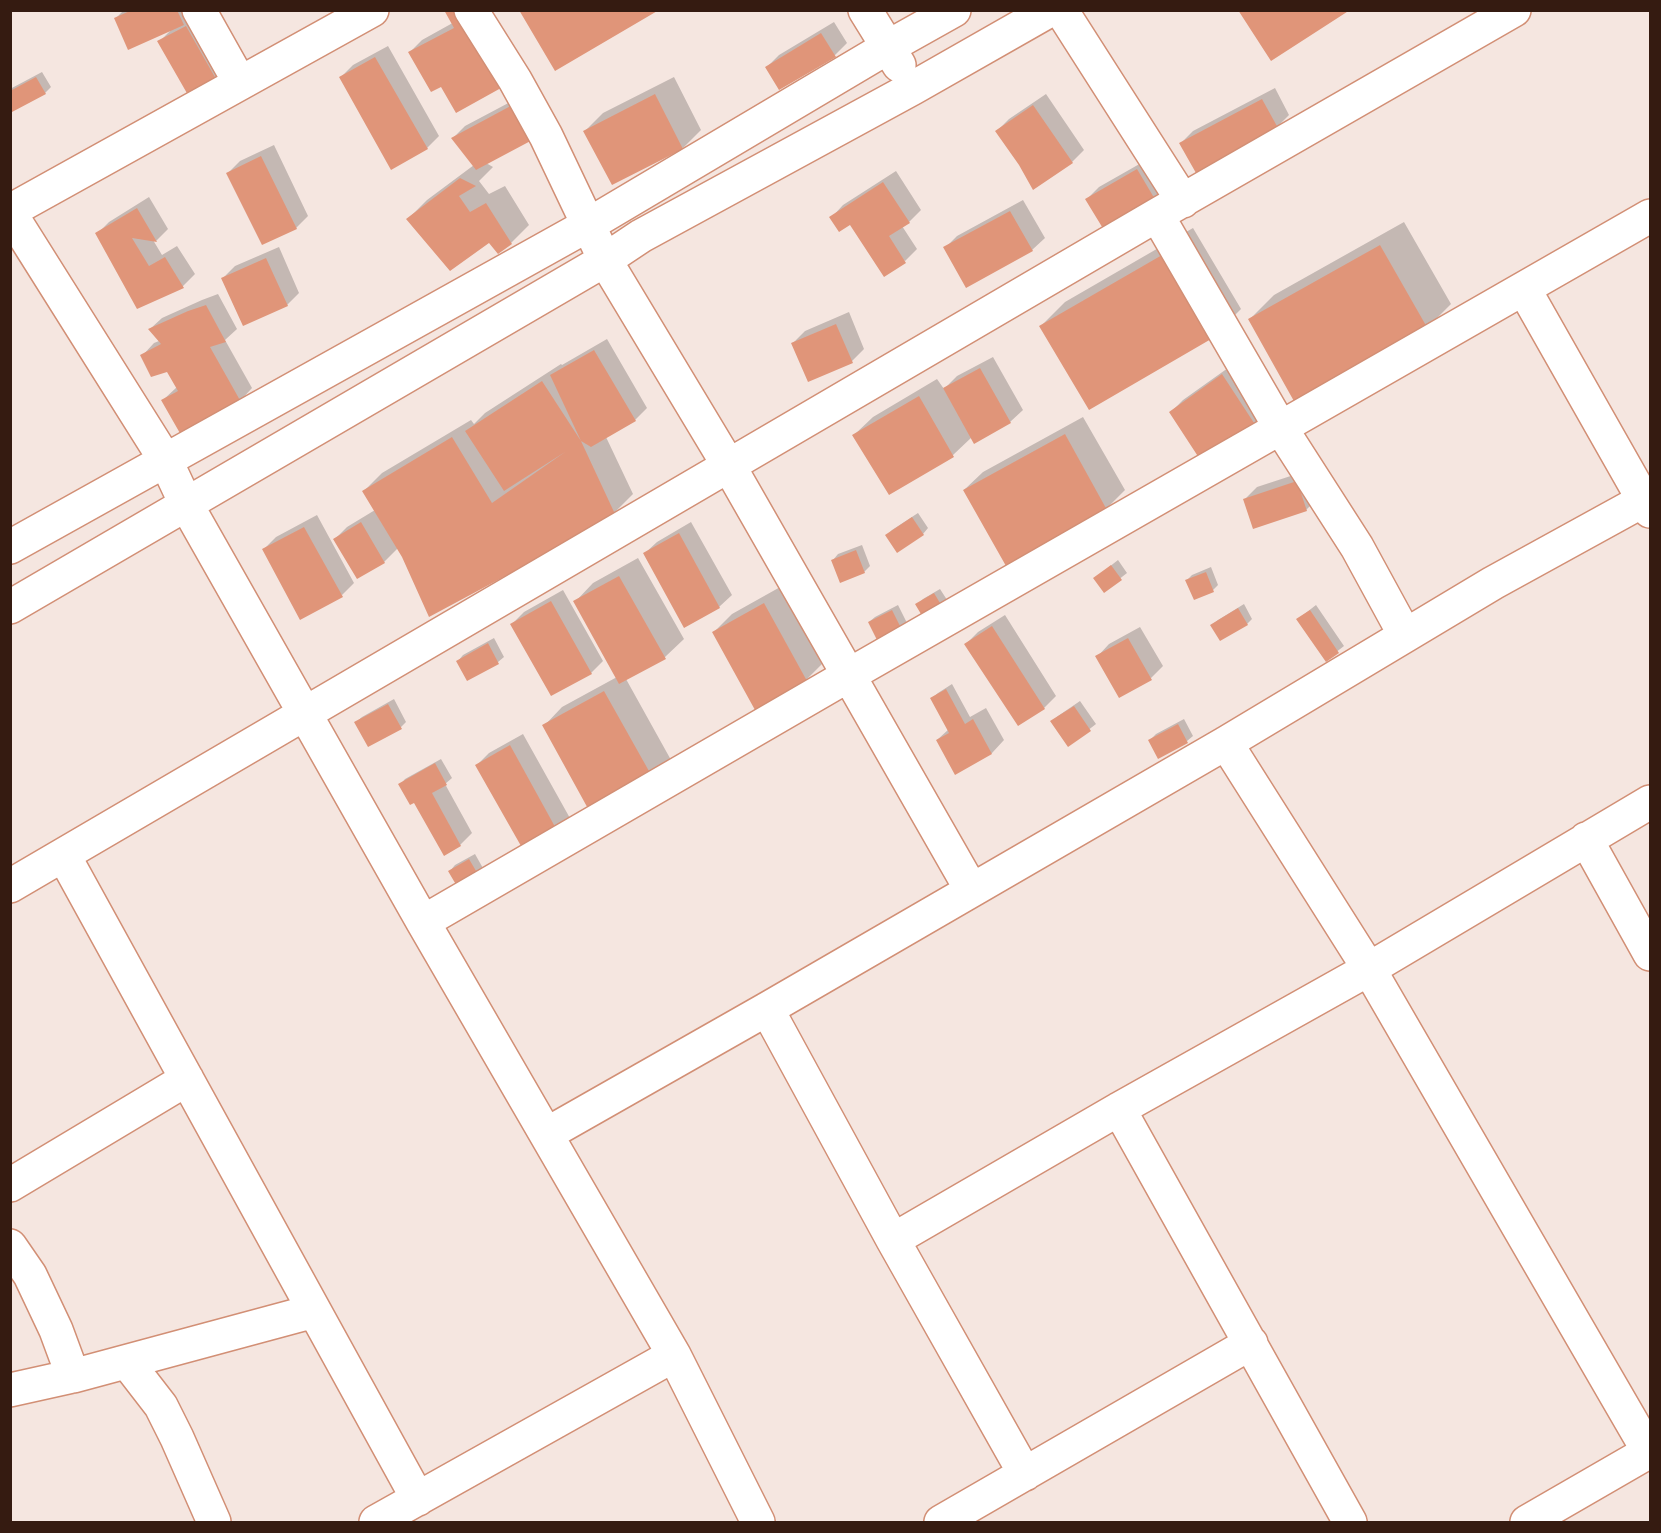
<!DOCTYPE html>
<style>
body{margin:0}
#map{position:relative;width:1661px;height:1533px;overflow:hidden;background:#f5e6e0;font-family:Georgia,serif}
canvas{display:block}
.frame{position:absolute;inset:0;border:12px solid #351b11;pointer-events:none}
</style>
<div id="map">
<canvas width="1661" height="1533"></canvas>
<div class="frame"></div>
</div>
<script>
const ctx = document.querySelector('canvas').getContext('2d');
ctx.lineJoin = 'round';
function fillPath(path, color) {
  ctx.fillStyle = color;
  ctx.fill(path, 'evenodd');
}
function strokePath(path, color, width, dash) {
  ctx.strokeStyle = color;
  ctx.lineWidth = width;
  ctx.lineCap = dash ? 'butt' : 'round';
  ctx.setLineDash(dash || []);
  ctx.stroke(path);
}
fillPath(new Path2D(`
 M124,10h70l33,56 -12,12 -56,-36 13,-13 -57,-10z
 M476,10l-35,75 -31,-33 12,-12z
 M834,22l13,21 -12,12 -68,12 12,-12z
 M388,46l51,90 -12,12 -86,-71 12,-12z
 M42,72l9,15 -6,6 -35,13v-17z
 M674,77l27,53 -18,18 -98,-17 18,-18z
 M1275,88l14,27 -12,12 -96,16 12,-12z
 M531,91l-45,72 7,4 -14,14 10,13 16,-8 24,39 -18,18 -22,-2 -81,-22 19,-19 47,-35 -21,-27 12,-12z
 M1046,94l38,56 -12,12 -52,3 -23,-34 12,-12z
 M274,145l34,71 -12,12 -68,-55 12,-12z
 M1150,158l20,35 -12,12 -71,-6 12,-12z
 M896,171l25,39 -12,12 -7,4 15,23 -12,12 -55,-38 -19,-5 12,-13z
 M149,197l19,32 -12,12 -3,-1 9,15 15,-9 18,28 -12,12 -45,21 -41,-73 12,-12z
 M1023,200l22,38 -13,12 -66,36 -21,-38 12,-12z
 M1404,222l47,82 -24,24 -177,-9 24,-24z
 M1193,228l48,81 -24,24 -176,-7 24,-24z
 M279,247l20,46 -12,12 -64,-27 12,-12z
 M218,294l19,35 -12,11 27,48 -12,13 -77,-1 14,-13 -10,-17 -25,-14 12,-13 5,-2 -9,-12 12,-11 40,-18z
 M849,312l15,37 -12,12 -43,19 -16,-37 12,-12z
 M607,339l40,69 -12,12 -29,17 27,57 -19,19 -88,50 -128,-15 -14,14 -49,-23 12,-12 28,-17 -11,-19 18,-18 89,-53 3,4 11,-11 76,-49 1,1z
 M993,357l30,53 -13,12 -38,15 -19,18 -64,38 -35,-58 19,-18 64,-38 7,10 13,-13z
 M1235,363l32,50 -12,12 -84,-13 12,-12z
 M1083,417l42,73 -19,19 -142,-19 19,-18z
 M1309,470l9,28 -12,12 -61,-11 12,-12z
 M918,513l10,15 -5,6 -36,1 5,-5z
 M317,515l37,68 -12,12 -78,-46 12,-12z
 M691,522l41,73 -13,12 -34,19 -41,-72 13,-12z
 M862,545l8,21 -6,6 -31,-12 5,-6z
 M638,558l46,81 -19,18 -39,22 45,81 -18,18 -109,-52 18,-19 55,-30 -42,-75 18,-19z
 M1118,560l9,13 -23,18 -9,-13z
 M1211,567l7,18 -5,5 -26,-10 5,-5z
 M782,586l43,75 -19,19 -51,28 -41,-76 18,-18z
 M940,589l11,17 -34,-1 6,-6z
 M563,590l40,71 -12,12 -79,-49 12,-12z
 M1244,604l8,15 -5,5 -35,1 6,-5z
 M898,605l10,20 -6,6 -33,-9 6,-5z
 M1316,605l28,41 -18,14 -28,-41z
 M1005,615l51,81 -12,12 -78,-64 12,-12z
 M1140,627l23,39 -12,12 -54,-21 12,-13z
 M494,638l10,19 -6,5 -30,17 -10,-18 5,-6z
 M952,684l18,33 16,-9 18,32 -12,13 -37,20 -18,-33 12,-11 -17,-31 6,-5z
 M394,699l12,23 -5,5 -45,-5 6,-5z
 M1080,701l16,23 -27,21 -17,-24 6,-5z
 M1184,719l9,17 -6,5 -37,-1 6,-6z
 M523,734l48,86 -13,12 -81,-67 12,-12z
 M441,759l11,19 -7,6 27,49 -12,12 -60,-60 5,-6z
 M475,854l9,16 -6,5 -28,-4 5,-6z`), '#0003');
fillPath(new Path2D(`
 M132,10h45l7,15 -56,25 -14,-32z
 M444,10h14l43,78 -45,25 -15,-26 -10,5 -23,-40 46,-24z
 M519,10h140l-104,61z
 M1238,10h112l-79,51z
 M186,26l30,53 -28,16 -31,-54z
 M821,33l15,24 -57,33 -14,-23z
 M375,57l53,92 -37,21 -52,-93z
 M36,77l10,17 -34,18 -2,-2v-19z
 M655,94l28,55 -71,36 -29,-54z
 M1262,99l16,29 -82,45 -17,-30z
 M518,102l20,35 -62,33 -25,-32z
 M1033,105l40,58 -40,27 -14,-25 -24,-34z
 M261,156l36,73 -35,16 -36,-72z
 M1137,169l22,37 -52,29 -22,-36z
 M460,178l16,8 -17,10 11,16 16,-9 26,41 -14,10 -9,-11 -39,28 -44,-52z
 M883,182l27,41 -21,13 17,27 -22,14 -34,-52 -11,7 -10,-15z
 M137,208l20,34 -25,-4 17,28 16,-9 19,31 -47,21 -42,-76z
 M1010,211l23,40 -67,37 -23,-41z
 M1380,245l48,84 -133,74 -47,-84z
 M1169,251l49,84 -129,75 -50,-84z
 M266,258l22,48 -45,20 -22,-48z
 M206,305l20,37 -16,5 31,55 -60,33 -20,-35 17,-9 -11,-19 -16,5 -11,-22 21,-11 -13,-15 40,-18z
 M836,324l17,39 -45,19 -17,-39z
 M594,350l42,71 -45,26 -10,-6 34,73 -89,51 -97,52 -27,-60 -40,-66 90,-54 40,66 73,-51 -61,39 -39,-60 77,-50 39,60 -31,-66z
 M980,368l31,55 -37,21 -31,-56z
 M1222,374l34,52 -55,35 -32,-49z
 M919,396l35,61 -65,38 -37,-60z
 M1065,434l42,76 -101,56 -43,-76z
 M1297,481l10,30 -54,18 -10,-30z
 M912,517l12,18 -27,18 -12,-18z
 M361,522l24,41 -28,16 -24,-40z
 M304,527l39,70 -43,23 -38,-71z
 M679,533l41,75 -36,20 -41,-75z
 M856,550l9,23 -25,10 -9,-23z
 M1111,565l11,15 -18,13 -11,-15z
 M1206,572l8,20 -20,8 -9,-20z
 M619,576l47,83 -47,25 -46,-83z
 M934,593l12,20 -19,11 -12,-20z
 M551,601l41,73 -41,22 -41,-72z
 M764,603l43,78 -52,29 -43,-78z
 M1238,608l10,17 -28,16 -10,-16z
 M892,610l11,22 -24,12 -11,-22z
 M1310,610l29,43 -13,9 -30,-43z
 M992,626l53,83 -27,17 -54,-82z
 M1128,638l24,42 -33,18 -24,-42z
 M488,643l11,21 -32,17 -11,-20z
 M946,689l19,35 8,-5 19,35 -37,21 -19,-35 13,-7 -19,-35z
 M604,691l50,89 -63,34 -49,-89z
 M388,704l14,25 -34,18 -14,-25z
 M1074,706l17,25 -23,16 -18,-26z
 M1178,724l10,19 -30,16 -10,-19z
 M510,745l49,89 -34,19 -50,-88z
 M435,763l12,22 -15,8 29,53 -17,10 -30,-53 -4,2 -12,-21z
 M469,859l10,17 -21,12 -10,-17z`), '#e09579');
const street = new Path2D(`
 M199,10l41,73
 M471,10l44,70 31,56 59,124 124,206 242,423
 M865,10l34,55
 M1061,10l122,191
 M10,211l362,-201
 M10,213l156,248 20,43 237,418 251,433 84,167
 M1157,215l123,212 77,120 48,88
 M1524,289l126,222
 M10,547l578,-322 300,-178 66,-37
 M10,607l595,-347 36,-24 272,-148 137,-78
 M1226,743l143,226 280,483
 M1586,839l64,115
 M64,856l354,643
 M10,886l1147,-671 357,-205
 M423,922l426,-247 801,-459
 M767,1009l126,231 132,234
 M1119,1109l231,413
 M547,1134l220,-125 459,-266 267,-160 151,-83
 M10,1185l177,-106
 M893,1240l226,-131 250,-140 281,-167
 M10,1246l20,29 26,55 17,46
 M127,1362l34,44 16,32 37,84
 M10,1390l63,-14 241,-65
 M376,1522l298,-167
 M941,1522l310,-179
 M1527,1522l123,-71`);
strokePath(street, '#d28f75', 36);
strokePath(street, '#fff', 33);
</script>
